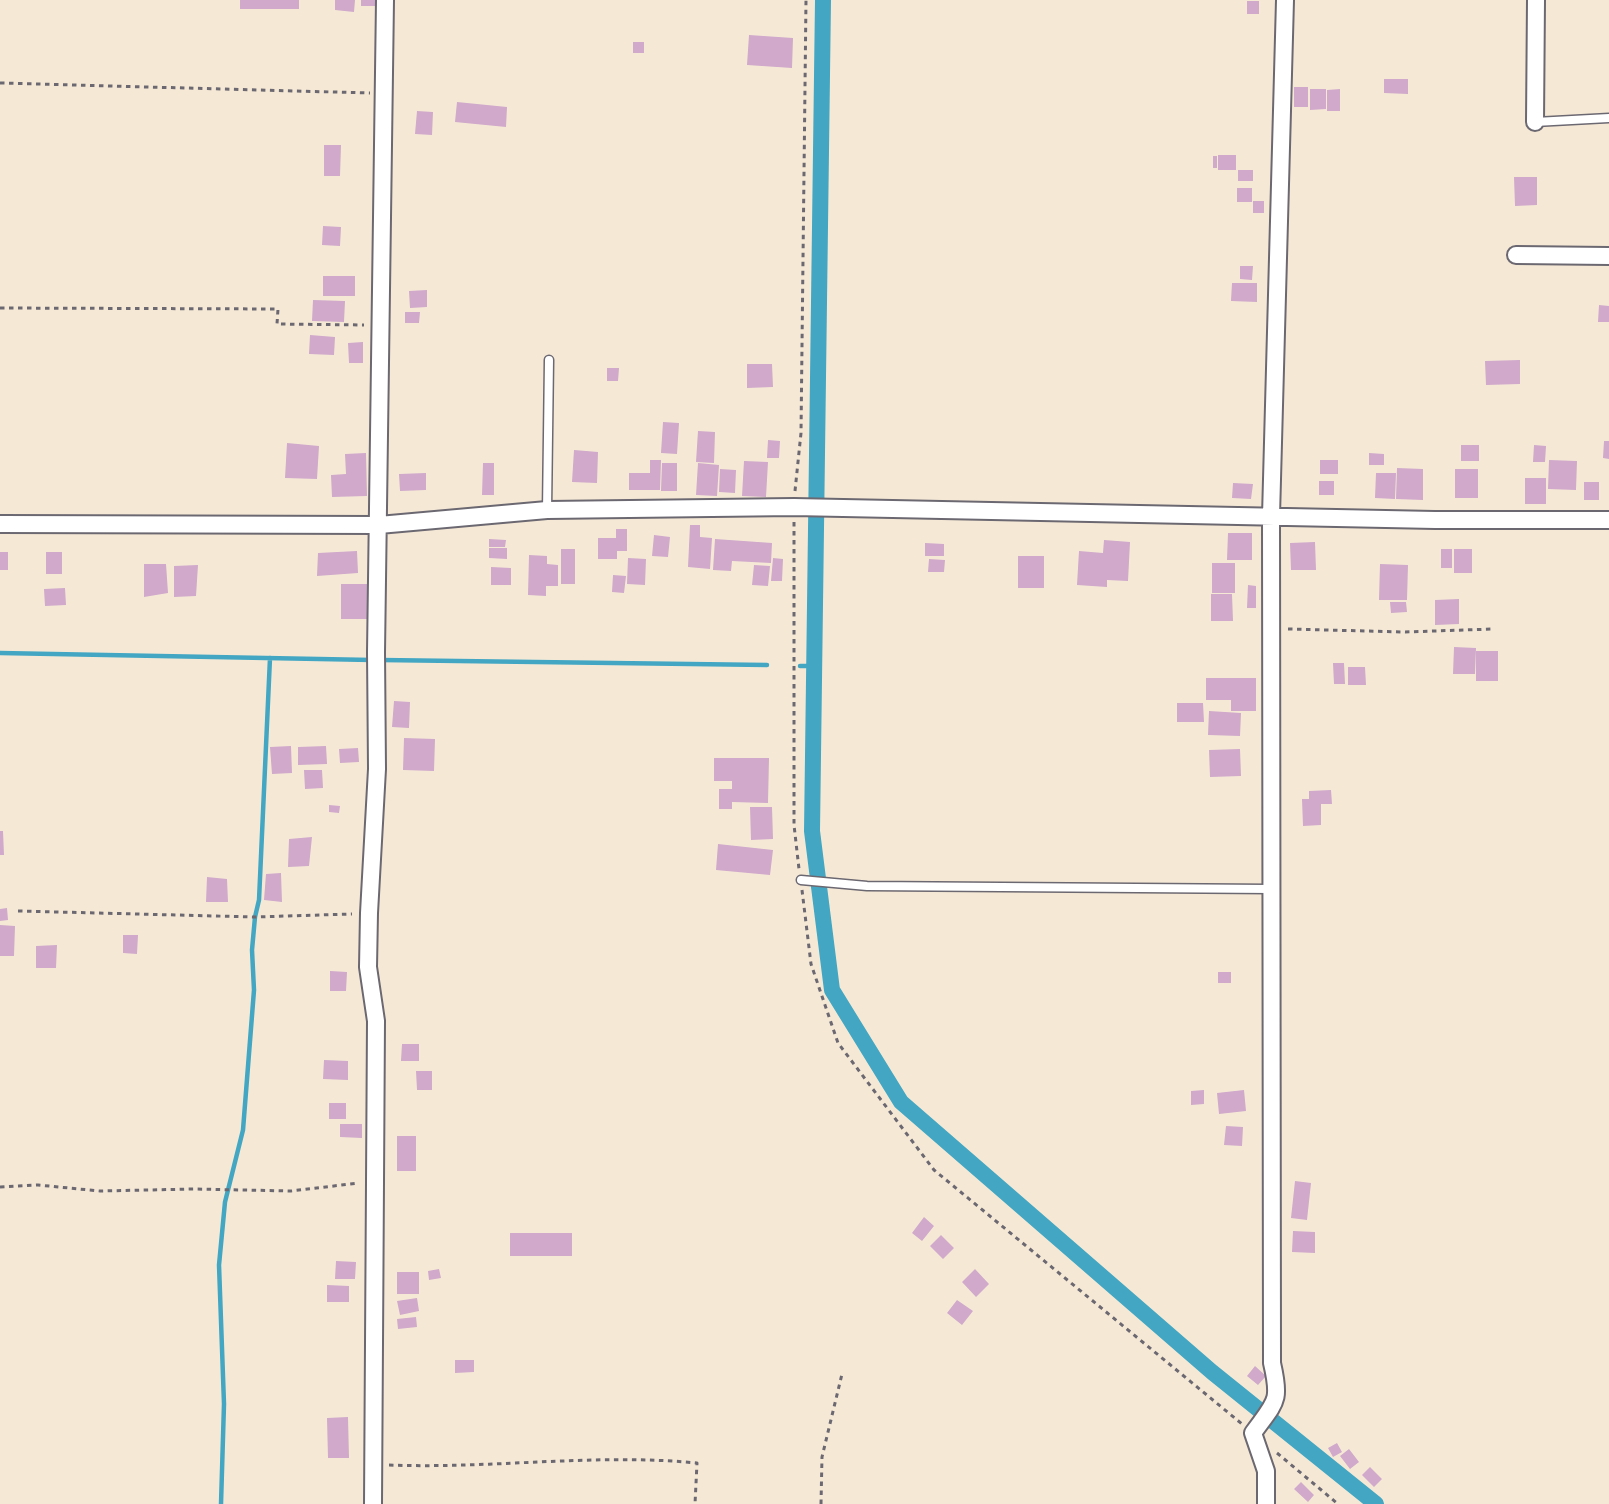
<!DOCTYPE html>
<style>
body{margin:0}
canvas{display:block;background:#f5e9d6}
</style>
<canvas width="1609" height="1504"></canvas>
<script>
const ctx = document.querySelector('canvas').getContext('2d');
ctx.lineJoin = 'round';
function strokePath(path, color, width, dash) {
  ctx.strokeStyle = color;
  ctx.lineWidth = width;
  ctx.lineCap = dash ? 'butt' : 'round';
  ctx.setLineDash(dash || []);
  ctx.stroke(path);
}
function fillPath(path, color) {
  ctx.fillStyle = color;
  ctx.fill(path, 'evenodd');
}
strokePath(new Path2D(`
 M0,653l372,7
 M381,660l386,5
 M800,666h14
 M221,1504l3,-100 -5,-139 6,-63 18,-72 11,-140 -2,-40 3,-33 4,-17 11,-242`), '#43a7c3', 4.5);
strokePath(new Path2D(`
 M823,0l-11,831 20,159 69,112 311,270 164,132`), '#43a7c3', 16);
fillPath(new Path2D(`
 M240,0h59v9h-59z
 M335,0h20l-1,12 -19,-2z
 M361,0h15v6h-15z
 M1247,1h12v13h-12z
 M749,35l44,3 -1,30 -45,-3z
 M633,42h11v11h-11z
 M1384,79h24v15l-24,-1z
 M1294,87h14v20h-14z
 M1310,89h16v20l-16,1z
 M1340,89v22h-13v-21z
 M457,102l50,5 -1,20 -51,-5z
 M417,111l16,1 -1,23 -17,-1z
 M324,145h17l-1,31h-16z
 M1218,155h18v15h-18z
 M1213,156h4v12h-4z
 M1238,170h15v11h-15z
 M1514,177h23v28l-22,1z
 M1237,188h15v14h-15z
 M1253,201h11v12h-11z
 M323,226l18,1 -1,19 -18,-1z
 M1240,266h13l-1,14 -12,-1z
 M323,276h32v20h-32z
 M1232,283h25v19l-26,-1z
 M427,290v17l-17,1 -1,-17z
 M313,300l32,1 -1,21 -32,-1z
 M1599,305l10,1v16h-11z
 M405,312h15l-1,11h-14z
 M310,335l25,2 -1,18 -25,-1z
 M363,342v21h-14l-1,-20z
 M1520,360v24l-34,1 -1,-24z
 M747,364h25l1,23 -26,1z
 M607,368h12l-1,13h-11z
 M663,422l16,1 -2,31 -16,-1z
 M698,431l17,1 -1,31 -18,-1z
 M768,440l12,1 -1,17h-12z
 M1604,441h5v18l-6,-1z
 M287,443l32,3 -2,33 -32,-1z
 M1461,445h18v16h-18z
 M1534,445l12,1 -1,16h-12z
 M574,450l24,2 -1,31 -25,-1z
 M366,453l1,43 -35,1 -1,-22 15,-1 -1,-20z
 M1369,453l15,1v11h-15z
 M650,460h11l-1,30h-31v-17h21z
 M1320,460h18v14h-18z
 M1549,460l28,1 -1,29 -28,-1z
 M744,461l24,1 -2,35 -24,-1z
 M483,463h11v32h-12z
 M662,463h15v28h-16z
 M698,463l21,2 -2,31 -21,-1z
 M1397,468l26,1v31l-27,-1z
 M720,469l16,1 -1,23 -16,-1z
 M1455,469h23v29h-23z
 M426,473v17l-26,1 -1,-17z
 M1376,473h20l-1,26 -20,-1z
 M1525,478h21v26h-21z
 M1319,481h15v14h-15z
 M1584,482h15v18h-15z
 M1233,483l20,1 -2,15 -19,-1z
 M690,525h10v12l12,1 -2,31 -22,-2z
 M616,529h11v22h-10v8h-19v-21h18z
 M1228,533h24v27h-25z
 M654,535l16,2 -2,20 -16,-1z
 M489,539l17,1 -1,7h-16z
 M715,539l57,4 -1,20 -39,-2 -1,10 -18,-1z
 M1104,540l26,2 -2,39 -21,-1v7l-30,-2 2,-34 24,2z
 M1315,542l1,28h-25l-1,-27z
 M925,543l19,1v12h-19z
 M489,548h18v11l-18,-1z
 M561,549h14v35h-14z
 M1441,549h11v19h-11z
 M1454,549h18v24h-18z
 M357,551l1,22 -41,3 1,-23z
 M0,552h8v18h-8z
 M46,552h16v22h-16z
 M529,555l18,1v8l11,1v21h-12v10l-18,-1z
 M1018,556h26v32h-26z
 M628,558l18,1 -1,26 -18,-1z
 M773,558l10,1 -1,22h-11z
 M929,559l16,1 -1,12h-16z
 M1212,563h23v30h-23z
 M144,564h22l2,29 -24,4z
 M1380,564l28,1 -1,35h-28z
 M198,565l-2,31 -22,1v-31z
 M754,565l16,1 -2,20 -16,-1z
 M491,567l20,1v17h-20z
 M613,575l13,1 -2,17 -12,-1z
 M341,584h26v35h-26z
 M1248,585l8,1v22h-9z
 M65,588l1,17 -21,1 -1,-17z
 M1211,594h21l1,27h-22z
 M1459,599v25l-24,1v-25z
 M1390,602h16l1,10 -16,1z
 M1454,647l22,1 -1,26h-22z
 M1476,651h22v30h-22z
 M1333,663h11l1,21h-11z
 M1348,667h17l1,18h-18z
 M1206,678h50v33h-25v-11h-25z
 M394,701l16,1 -1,26 -17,-1z
 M1177,703h26l1,19h-27z
 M1209,711l32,2 -1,23 -32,-1z
 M404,738l31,1 -1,32 -31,-1z
 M291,746l1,27 -20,1 -2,-27z
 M326,746l1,18 -29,1v-18z
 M358,748l1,14 -19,1 -1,-14z
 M1240,749l1,27 -31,1 -1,-27z
 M714,758h55l-1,45 -36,-1v7h-13v-20h13v-8h-18z
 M304,770h18l1,18 -18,1z
 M1331,790l1,14h-11v21l-18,1 -1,-27h7v-8z
 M329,805l11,1 -1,7 -10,-1z
 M750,807h22l1,32 -22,1z
 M0,831h3l1,24h-4z
 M312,837l-3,29 -21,1 1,-28z
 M718,844l55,6 -3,25 -54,-5z
 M281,873l1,29 -18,-2 2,-26z
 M207,877l20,2 1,23h-22z
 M7,908l1,12 -8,1v-12z
 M0,925l15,1 -1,30h-14z
 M123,935h15l-1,19 -14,-1z
 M57,945l-1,23h-20v-22z
 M330,971l17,1 -1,19h-16z
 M1218,972h13v11h-13z
 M402,1044h17v17h-18z
 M324,1060l24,1v19l-25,-1z
 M416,1071h16v19h-15z
 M1204,1090v14l-13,1v-14z
 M1244,1090l2,21 -27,3 -2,-21z
 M329,1103h17v16h-17z
 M340,1124h22v14l-22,-1z
 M1226,1126l17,1 -1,19 -18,-1z
 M397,1136h19v35h-19z
 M1295,1181l16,2 -4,37 -16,-2z
 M924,1217l10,9 -12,15 -10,-8z
 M1293,1231l22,1v21l-23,-1z
 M510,1233h62v23h-62z
 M941,1235l13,13 -11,11 -13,-13z
 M336,1261l20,1 -1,17h-20z
 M439,1269l2,9 -12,2 -1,-9z
 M975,1269l14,15 -13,13 -14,-15z
 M397,1272h22v22h-22z
 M327,1285l22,1v16h-22z
 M417,1298l2,13 -19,4 -3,-14z
 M957,1300l16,11 -11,14 -15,-12z
 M416,1317l1,10 -19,2 -1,-10z
 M455,1360h19v12l-19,1z
 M1255,1366l11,10 -8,9 -11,-9z
 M348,1417l1,41h-21l-1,-40z
 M1337,1443l5,9 -9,5 -5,-9z
 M1349,1449l10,13 -9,7 -10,-13z
 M1370,1467l12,12 -8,8 -12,-12z
 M1301,1482l13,13 -6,7 -14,-13z`), '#d0a9cb');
const service = new Path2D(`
 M1535,122l74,-4
 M547,510l2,-150
 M801,880l66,6 404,3`);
const minor = new Path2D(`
 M1535,122l1,-122
 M1516,255l93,1
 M0,524l379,1 168,-15 247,-3 641,13h174
 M373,1504l3,-483 -8,-54 1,-54 8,-144 -1,-117 9,-652
 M1266,1504v-33l-13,-38c23,-32 28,-31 19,-70l-1,-847 14,-516`);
strokePath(service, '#6c6871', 11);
strokePath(minor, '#6c6871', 20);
strokePath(new Path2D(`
 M0,83l370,10
 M0,308l278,1 -1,15 87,1
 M795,491l6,-58 5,-433
 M794,522v303l5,44
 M1288,629l117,3 88,-3
 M802,890l9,74 27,79 96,127 308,254
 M18,911l237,6 97,-3
 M0,1187l38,-2 62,6 94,-2 97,2 68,-8
 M1277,1453l61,51
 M389,1465c103,4 206,-12 308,-2l-2,41
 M821,1504l1,-47 20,-83`), '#6c6871', 3, [4.5, 4.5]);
strokePath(service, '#fff', 8);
strokePath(minor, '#fff', 16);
</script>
